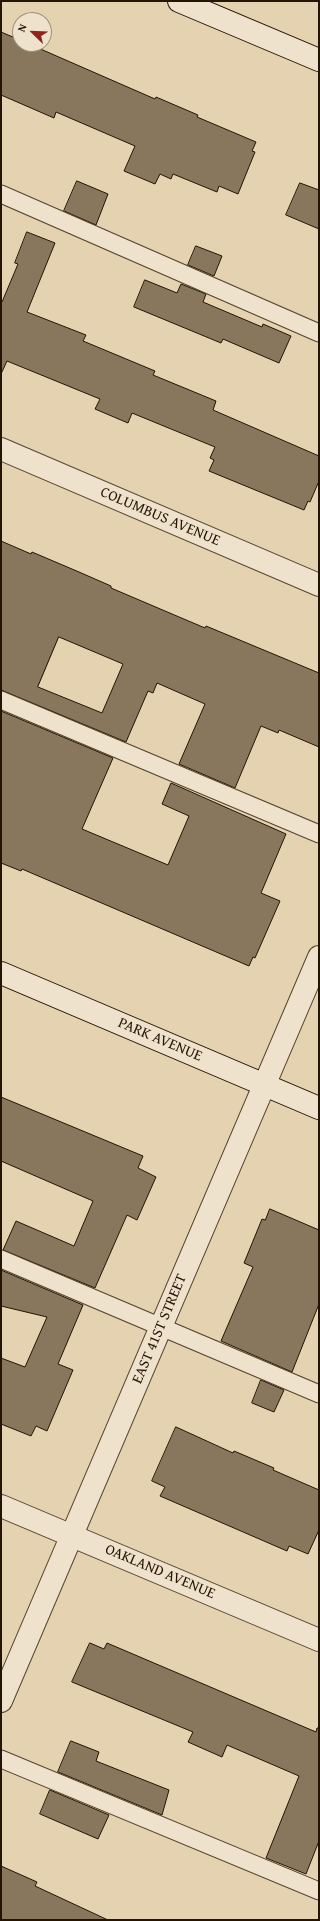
<!DOCTYPE html>
<style>
body{margin:0}
#map{position:relative;width:320px;height:1921px;overflow:hidden;background:#e5d2b0;font-family:"Gentium Book Plus",serif}
canvas{display:block}
.frame{position:absolute;inset:0;border:2px solid #241403;pointer-events:none}
.north{position:absolute;left:12px;top:12px;width:40px;height:40px;box-sizing:border-box;background:#eee2cc;border:1px solid #9d907c;border-radius:50%;rotate:293deg;font-size:11px;font-weight:700;line-height:16px;text-align:center;color:#241403}
.north::after{content:'';display:block;margin:auto;width:14px;height:18px;background:#8f2418;clip-path:polygon(50% 0,100% 100%,50% 72%,0 100%)}
</style>
<div id="map">
<canvas width="320" height="1921"></canvas>
<div class="frame"></div>
<div class="north">N</div>
</div>
<script>
const ctx = document.querySelector('canvas').getContext('2d');
ctx.lineJoin = 'round';
function fillPath(path, color) {
  ctx.fillStyle = color;
  ctx.fill(path, 'evenodd');
}
function strokePath(path, color, width, dash) {
  ctx.strokeStyle = color;
  ctx.lineWidth = width;
  ctx.lineCap = dash ? 'butt' : 'round';
  ctx.setLineDash(dash || []);
  ctx.stroke(path);
}
function drawText(font, color, halo, rows, align = 'center') {
  ctx.font = font + ' "Gentium Book Plus",serif';
  ctx.lineWidth = 3;
  ctx.setLineDash([]);
  ctx.textBaseline = 'middle';
  ctx.strokeStyle = halo;
  ctx.fillStyle = color;
  for (const [text, x, y, turn = 0] of rows) {
    ctx.save();
    ctx.translate(x, y);
    ctx.rotate((+turn || 0) * Math.PI / 180);
    ctx.textAlign = isNaN(turn) ? turn : align;
    if (halo) ctx.strokeText(text, 0, 0);
    ctx.fillText(text, 0, 0);
    ctx.restore();
  }
}
const building = new Path2D(`
 M1,32l19,8v4h9l126,55 1,-2 42,18 -1,2 59,25 -4,9 3,1 -17,42 -19,-8 -2,6 -44,-18 -2,5 -11,-5 -5,10 -31,-13 11,-25 -79,-34 -2,6 -53,-23z
 M77,181l31,13 -12,31 -32,-14z
 M300,183l19,7v39l-33,-14z
 M27,232l28,11 -28,69 59,23 -3,6 72,30 -2,4 63,26 -3,9 106,46v25l-9,21 -2,-1 -4,9 -95,-39 5,-11 -4,-2 5,-11 -83,-34 -4,10 -33,-14 5,-10 -93,-38 -6,13v-73l1,1 16,-38 -3,-1z
 M196,246l26,10 -8,20 -26,-11z
 M145,280l32,13 4,-9 25,10 -3,8 59,25 1,-3 28,12 -12,27 -56,-24 -2,4 -87,-36z
 M1,541l30,13 1,-2 47,20 32,14v2l94,40 1,-2 113,47v74l-40,-17 -1,3 -17,-7 -26,62 -56,-24 26,-60 -48,-21 -4,10 -5,-2 -22,51 -125,-52zM59,637l64,27 -21,49 -64,-26z
 M1,711l112,47 -31,71 86,36 21,-49 -27,-12 9,-21 115,51 -25,59 19,8 -25,57 -2,-1 -4,9 -227,-97 -1,2 -20,-8z
 M1,1097l142,59 -5,12 18,9 -19,43 -10,-5 -32,73 -92,-38 13,-29 58,25 19,-45 -92,-40z
 M270,1209l49,21v74l-27,68 -71,-31 32,-74 -9,-4 18,-44 3,1z
 M1,1270l82,35 -25,59 15,6 -26,61 -11,-5 -5,10 -30,-12v-66l24,9 22,-50 -46,-11z
 M261,1380l23,10 -10,22 -22,-9z
 M176,1427l57,26 1,-2 40,17 -1,2 46,20v40l-11,24 -19,-8 -2,5 -127,-55 5,-9 -13,-6z
 M90,1643l14,6 3,-6 209,89 1,-4h2v113l-13,33 -40,-16 33,-82 -72,-31 -5,12 -34,-15 5,-10 -121,-50z
 M71,1741l28,11 -3,9 73,29 -7,25 -104,-43z
 M50,1790l59,25 -11,24 -58,-25z
 M1,1866l36,16 -2,4 73,34h-107z`);
fillPath(building, '#88775d');
strokePath(building, '#241403', 1);
const lane = new Path2D(`
 M1,194l318,139
 M1,700l318,134
 M1,1259l318,135
 M1,1759l318,132`);
const street = new Path2D(`
 M1,449l318,136
 M1,1506l318,134
 M1,1701l318,-744`);
const secondary = new Path2D(`
 M179,1l140,59
 M1,973l318,135`);
strokePath(lane, '#54442e', 19);
strokePath(street, '#54442e', 24);
strokePath(secondary, '#241403', 24);
strokePath(lane, '#eee2cc', 17);
strokePath(street, '#eee2cc', 22);
strokePath(secondary, '#eee2cc', 22);
drawText('15px', '#241403', '#eee2cc', [
 ["COLUMBUS AVENUE",160,517,23],
 ["PARK AVENUE",160,1040,23],
 ["EAST 41ST STREET",160,1329,-67],
 ["OAKLAND AVENUE",160,1572,23]
]);
</script>
